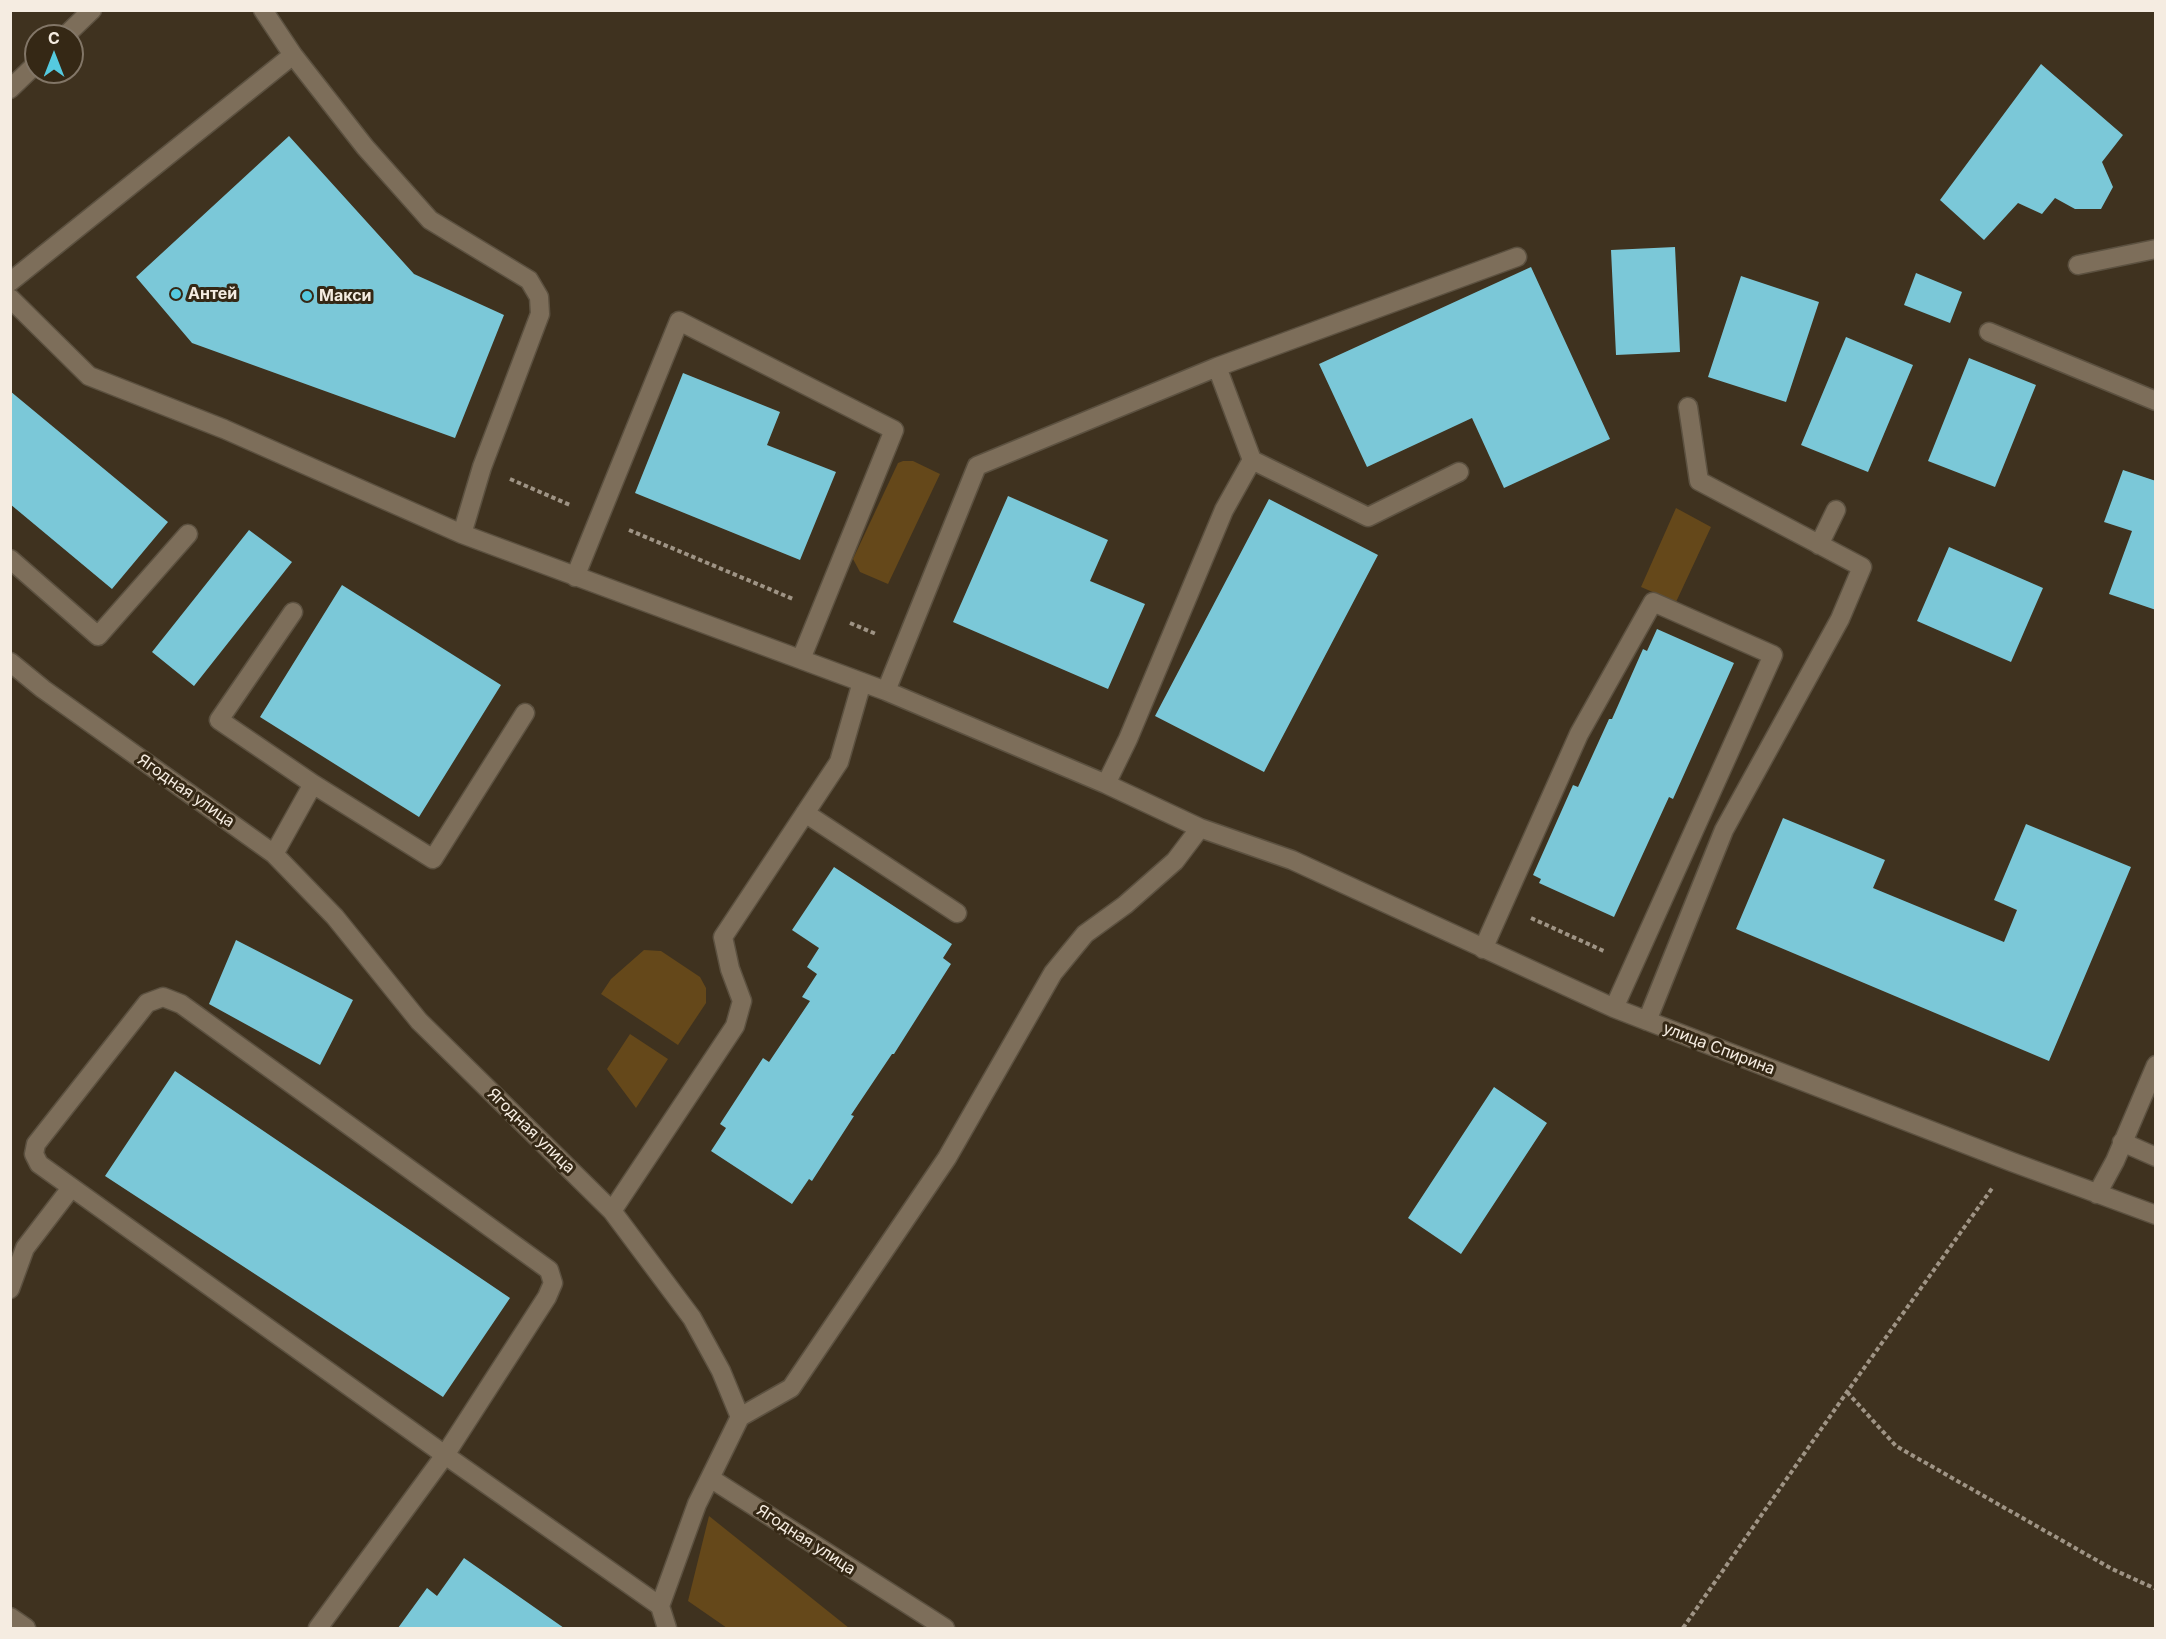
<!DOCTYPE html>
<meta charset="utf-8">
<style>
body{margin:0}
#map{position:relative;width:2166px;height:1639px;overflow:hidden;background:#3f321f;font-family:Inter,sans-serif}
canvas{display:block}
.frame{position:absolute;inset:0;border:12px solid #f5ece1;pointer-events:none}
.north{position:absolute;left:24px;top:24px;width:60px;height:60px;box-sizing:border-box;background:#352815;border:2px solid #827667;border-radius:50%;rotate:0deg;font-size:16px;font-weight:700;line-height:24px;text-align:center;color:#f5ece1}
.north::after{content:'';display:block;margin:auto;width:21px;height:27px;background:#55cadf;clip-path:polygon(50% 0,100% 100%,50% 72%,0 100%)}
</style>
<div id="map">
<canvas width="2166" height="1639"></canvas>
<div class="frame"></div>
<div class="north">С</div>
</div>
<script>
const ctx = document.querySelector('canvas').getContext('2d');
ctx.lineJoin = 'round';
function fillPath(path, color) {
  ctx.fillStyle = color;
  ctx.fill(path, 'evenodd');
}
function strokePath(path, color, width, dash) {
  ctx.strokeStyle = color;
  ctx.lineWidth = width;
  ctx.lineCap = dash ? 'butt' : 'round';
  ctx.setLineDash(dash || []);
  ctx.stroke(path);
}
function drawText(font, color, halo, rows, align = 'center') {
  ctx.font = font + ' Inter,sans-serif';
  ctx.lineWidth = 6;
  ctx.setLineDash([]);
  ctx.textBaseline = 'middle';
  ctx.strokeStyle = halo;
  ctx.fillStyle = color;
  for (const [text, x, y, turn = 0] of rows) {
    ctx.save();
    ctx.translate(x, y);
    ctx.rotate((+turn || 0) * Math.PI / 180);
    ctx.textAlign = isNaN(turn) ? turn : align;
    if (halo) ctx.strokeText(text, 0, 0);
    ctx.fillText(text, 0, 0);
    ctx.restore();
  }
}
fillPath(new Path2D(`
 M903,461h10l27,13 -52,110 -28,-12 -7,-13 45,-96z
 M1676,508l35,19 -35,75 -35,-15z
 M644,950l17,1 39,26 6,11v15l-28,42 -77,-51 10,-15z
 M630,1034l38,25 -32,49 -29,-39z
 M709,1516l140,112h-122l-39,-27z`), '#65481a');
fillPath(new Path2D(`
 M2041,64l82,71 -21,27 11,25 -12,22h-26l-20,-11 -13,16 -24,-11 -34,37 -44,-40z
 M289,136l125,138 90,41 -49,123 -263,-95 -56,-66z
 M1675,247l5,105 -64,3 -5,-105z
 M1531,267l79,172 -106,49 -32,-70 -105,49 -48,-103z
 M1916,273l46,19 -12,31 -46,-18z
 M1741,276l78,26 -33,100 -78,-25z
 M1846,337l67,28 -45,107 -67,-27z
 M1969,358l67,27 -41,102 -67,-26z
 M683,373l97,39 -13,33 69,27 -36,88 -165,-67z
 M10,391l158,131 -56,67 -102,-85z
 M2123,470l33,11v129l-47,-16 23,-63 -28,-9z
 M1008,496l100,44 -18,41 55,23 -37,85 -155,-67z
 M1269,499l109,56 -114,217 -109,-56z
 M249,530l43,32 -98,124 -42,-34z
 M1949,547l94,41 -32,74 -94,-41z
 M342,585l159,100 -82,132 -159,-100z
 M1657,629l77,34 -61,136 -4,-2 -55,120 -75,-34 2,-4 -8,-4 40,-90 5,2 31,-68h3l31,-70 4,2z
 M1783,818l102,42 -12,28 131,54 13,-32 -23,-10 32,-76 105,43 -82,194 -313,-132z
 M834,867l118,77 -9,14 8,6 -57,90h-2l-41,61 3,1 -42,65 -3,-2 -17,25 -81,-53 15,-23 -6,-4 43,-66 6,4 41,-61 -8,-4 15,-23 -10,-7 12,-19 -27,-18z
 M236,940l117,60 -33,65 -111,-61z
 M175,1071l335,227 -67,99 -338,-221z
 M1494,1087l53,36 -86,131 -53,-36z
 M464,1558l100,70h-166l29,-40 10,8z`), '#7bc8d8');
const minor = new Path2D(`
 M65,36l27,-26
 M293,55l72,92 65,73 99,60 10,17 1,17 -58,153 -20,67
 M10,89l26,-25
 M2078,265l78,-16
 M10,282l283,-227 -30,-45
 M10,298l79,78 135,53 238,105 424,157 220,93 94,44
 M1989,332l167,69
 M1217,367l35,93
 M1819,545l17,-35
 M10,559l88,77 90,-102
 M575,577l104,-256 215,109 -93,229
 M10,662l33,27 231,165 61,63 84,104 193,190 80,107 29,53 19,46 -30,61 235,150
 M886,691l91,-225 240,-99 300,-110
 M313,784l120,75 92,-146
 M1106,784l22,-45 96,-229 28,-50 116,57 91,-45
 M805,813l152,100
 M274,854l39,-70 -94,-64 74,-108
 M1483,949l96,-215 74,-132 120,53 -159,353
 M163,997l18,7 368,266 4,13 -6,14 -102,158 -406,-291 -5,-10 2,-10 111,-141z
 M1647,1021l77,-191 116,-211 22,-52 -163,-86 -11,-74
 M2122,1142l34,15
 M2097,1194l18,-33 41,-96
 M612,1211l123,-185 7,-25 -12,-32 -7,-32 116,-175 23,-80
 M10,1289l15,-41 46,-60
 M740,1417l51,-29 156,-230 106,-185 32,-39 40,-29 50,-44 25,-33 92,32 322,148 398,154 144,53
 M10,1617l16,11
 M318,1628l127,-173 215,151
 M667,1628l-7,-22 37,-102 13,-26`);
strokePath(minor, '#5c5140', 21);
strokePath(new Path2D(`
 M510,479l60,26
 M629,530l164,69
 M850,623l26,11
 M1531,918l75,34
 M1847,1392l49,54 216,123 44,20
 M1683,1628l164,-236 146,-205`), '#9f9485', 4, [4.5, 3]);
strokePath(minor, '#7d6e5a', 18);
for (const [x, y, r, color] of [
 [176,294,6,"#55cadf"],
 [307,296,6,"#55cadf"]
]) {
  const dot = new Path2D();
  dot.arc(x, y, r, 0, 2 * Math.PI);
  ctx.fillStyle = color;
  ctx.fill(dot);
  strokePath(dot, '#352815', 2);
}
drawText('bold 16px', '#f5ece1', '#352815', [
 ["Антей",188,294],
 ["Макси",319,296]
], 'left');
drawText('16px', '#f5ece1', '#352815', [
 ["Ягодная улица",186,791,35],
 ["улица Спирина",1719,1049,21],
 ["Ягодная улица",531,1131,44],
 ["Ягодная улица",806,1540,33]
]);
</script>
